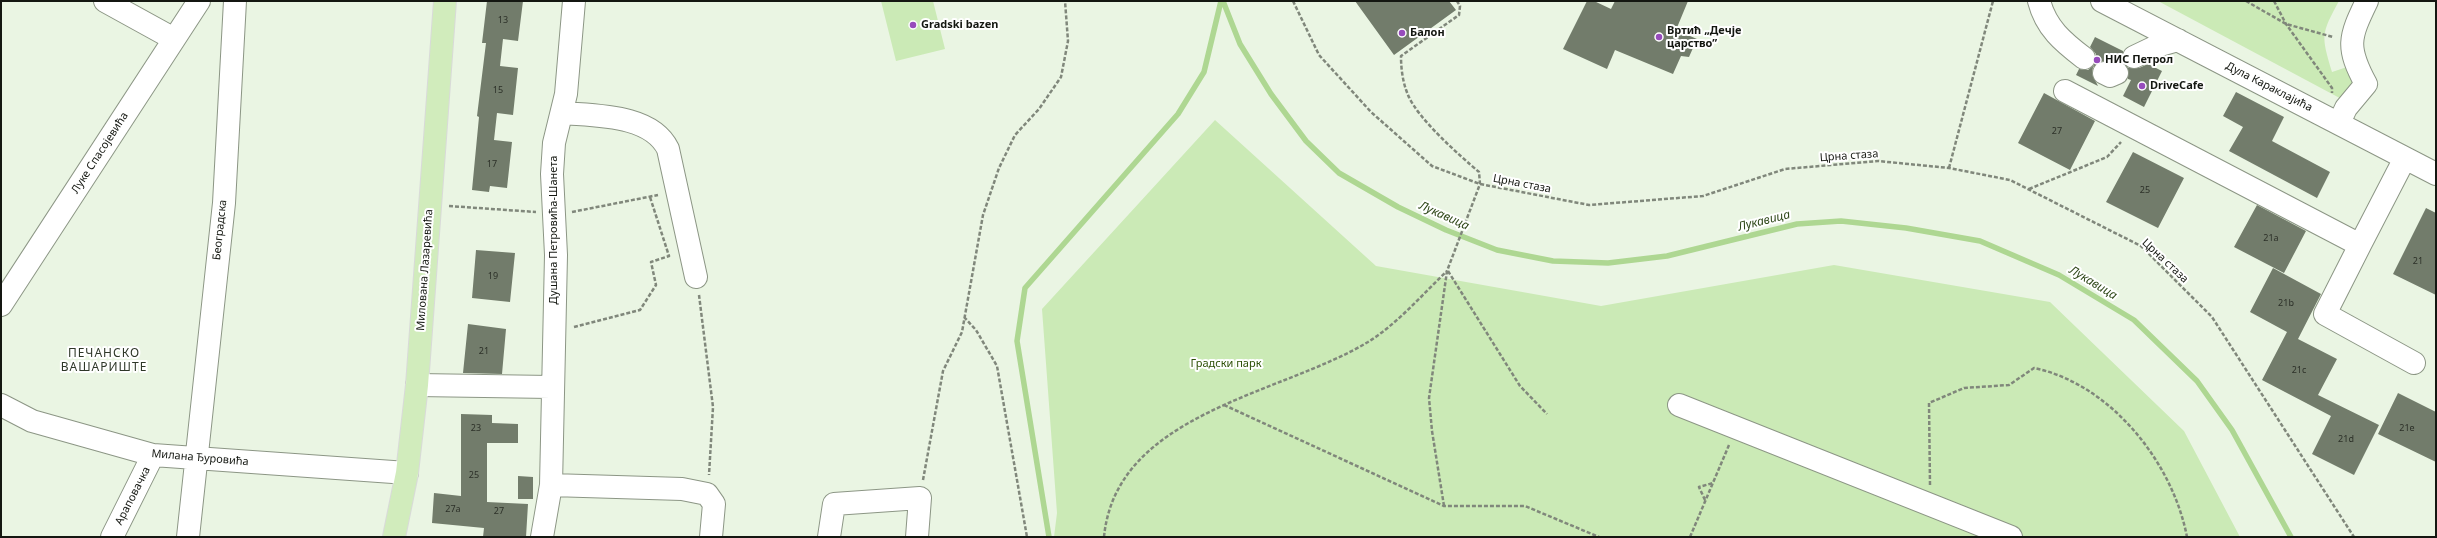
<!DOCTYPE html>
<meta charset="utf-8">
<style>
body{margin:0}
#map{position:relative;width:2437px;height:538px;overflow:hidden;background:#eaf5e3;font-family:"Noto Sans",sans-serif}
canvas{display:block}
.frame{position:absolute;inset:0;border:2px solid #141711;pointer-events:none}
</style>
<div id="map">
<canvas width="2437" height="538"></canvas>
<div class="frame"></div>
</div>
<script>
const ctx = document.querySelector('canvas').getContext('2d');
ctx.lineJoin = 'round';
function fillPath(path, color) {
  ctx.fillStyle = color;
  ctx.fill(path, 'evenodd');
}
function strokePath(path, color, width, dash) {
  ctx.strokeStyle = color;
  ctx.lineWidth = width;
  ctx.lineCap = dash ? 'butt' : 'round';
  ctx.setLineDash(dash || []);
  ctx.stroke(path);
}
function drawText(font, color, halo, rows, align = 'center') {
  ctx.font = font + ' "Noto Sans",sans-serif';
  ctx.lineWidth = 4;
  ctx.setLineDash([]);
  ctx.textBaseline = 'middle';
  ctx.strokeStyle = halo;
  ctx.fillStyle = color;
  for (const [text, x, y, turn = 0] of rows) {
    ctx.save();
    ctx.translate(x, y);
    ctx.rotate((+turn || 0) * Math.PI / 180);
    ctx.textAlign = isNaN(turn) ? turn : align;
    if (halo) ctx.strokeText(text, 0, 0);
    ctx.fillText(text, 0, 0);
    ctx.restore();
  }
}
fillPath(new Path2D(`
 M881,1h52l12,48 -49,12z
 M2158,1h181c-18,33 -18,34 -7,71l15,-5 11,17 -9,19z
 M1215,120l161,146 225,40 233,-41 216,37 134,129 56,106h-1186l3,-24 -15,-204z`), '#cbeab6');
strokePath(new Path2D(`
 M1223,1l17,43 31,50 35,47 33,32 59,34 48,23 51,20 56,11 55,2 59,-7 130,-32 44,-3 65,7 74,13 79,34 75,45 63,61 35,49 59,107
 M1049,537l-32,-196 8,-53 153,-174 26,-42 17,-71`), '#aed792', 5.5);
fillPath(new Path2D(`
 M487,1h36l-5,40 -15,-2 -3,27 18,2 -5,47 -16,-2 -3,27 18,2 -5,46 -17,-2 -1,6 -17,-2 7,-73 -2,-1 9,-73h-4z
 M1355,1h94l7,9 -62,45z
 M1587,1h7l17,8 4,-8h73l-12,29 21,9 -8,18 -8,-1 -8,18 -58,-24 -8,19 -44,-20z
 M2095,37l28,14v11l-20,-1 -10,6 -1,7 6,12 -22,-11 3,-6 9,1 6,-5 2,-11 -6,-7z
 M2148,64l14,7 -18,36 -21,-11 8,-16 -3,-1v-11h11z
 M2236,92l48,25 -12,24 58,31 -13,26 -88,-47 14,-24 -20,-11z
 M2044,93l51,28 -25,49 -52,-27z
 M2133,152l51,26 -26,50 -52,-26z
 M2257,205l49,26 -22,42 -50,-26z
 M2426,208l10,5v82l-43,-21z
 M476,250l39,3 -5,49 -38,-4z
 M2273,268l48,26 -23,45 39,20 -19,36 61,30 -25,50 -42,-21 19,-38 -69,-36 25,-48 -37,-20z
 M468,324l38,5 -4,45 -39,-1z
 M2398,393l38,19v50l-58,-28z
 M461,414l31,1v8l26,1v19h-31v59l41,2 -2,33h-43l1,-9 -52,-5 2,-30 27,3z
 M518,476l15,1v22h-15z`), '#727c6b');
const minor = new Path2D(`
 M105,1l69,38
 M2039,1c7,27 24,41 45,57
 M2102,1l334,173
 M2134,57l23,-11 21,-6
 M2104,73l6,3 7,-3
 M2065,91l295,154 45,-87
 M562,113c33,3 89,1 106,36l28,128
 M2339,123l7,-15 20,-24c-20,-37 -17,-46 1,-83
 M2360,245l-35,69 89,49
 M1,305l198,-304
 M417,385l134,2
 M1,405l31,16 121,34 254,18
 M1679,405l332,132
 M551,485l131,4 25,5 7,10 -3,33
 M112,537l41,-82
 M188,537l36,-334 11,-202
 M542,537l9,-52 5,-230 -4,-81 2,-31 12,-49 8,-93
 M829,537l5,-33 86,-6 -3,39`);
const major = new Path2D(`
 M394,537l13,-64 10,-88 28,-384`);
strokePath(minor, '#8c9685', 24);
strokePath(major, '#d9dad9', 24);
strokePath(new Path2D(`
 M1293,1l26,54 52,57 61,54 48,18 109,21 114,-9 82,-27 93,-8 71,7 61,12 131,66 71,71 142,220
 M2246,1l40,23 47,13
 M2274,1l12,23 46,64v5
 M1949,168l44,-167
 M2029,189l78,-32 14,-15
 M449,206l87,6
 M572,212l86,-17
 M1448,271l72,115 27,28
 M699,295l14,112 -4,68
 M964,317l12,13 21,36 30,171
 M574,327l66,-17 16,-25 -5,-23 18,-6 -19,-59
 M1224,405l220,101h81l74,31
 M923,480l20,-109 19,-39 21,-117 16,-47 16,-33 24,-26 22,-32 7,-36 -3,-40
 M1930,485l-1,-82 35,-15 45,-3 25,-17c77,16 139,95 153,169
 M1705,500l-6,-13 14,-4
 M1444,506l-12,-75 -3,-33 18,-127 33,-87 -1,-12c-20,-17 -61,-53 -71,-77 -5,-12 -7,-25 -7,-39l58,-41 1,-9 -3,-5
 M1104,537c12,-124 176,-142 264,-195 29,-18 54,-47 79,-71
 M1690,537l39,-92`), '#80877b', 2.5, [4, 2]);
strokePath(minor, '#fff', 22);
strokePath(major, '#d1ecbc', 22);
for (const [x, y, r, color] of [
 [913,25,4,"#974bbc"],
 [1402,33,4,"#974bbc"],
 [1659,37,4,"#974bbc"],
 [2097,60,4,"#974bbc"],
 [2142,86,4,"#974bbc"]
]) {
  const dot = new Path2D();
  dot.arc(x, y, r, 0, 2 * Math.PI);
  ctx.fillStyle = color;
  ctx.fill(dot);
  strokePath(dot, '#fff', 1.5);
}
drawText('9px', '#2c3028', null, [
 ["13",503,20],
 ["15",498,90],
 ["27",2057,131],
 ["17",492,164],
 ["25",2145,190],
 ["21a",2271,238],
 ["21",2418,261],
 ["19",493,276],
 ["21b",2286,303],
 ["21",484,351],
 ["21c",2299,370],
 ["23",476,428],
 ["21e",2407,428],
 ["21d",2346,439],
 ["25",474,475],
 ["27a",453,509],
 ["27",499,511]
]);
drawText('bold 11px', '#141711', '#fff', [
 ["Gradski bazen",921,25],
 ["Вртић „Дечје",1667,31],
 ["царство”",1667,44],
 ["Балон",1410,33],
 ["НИС Петрол",2105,60],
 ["DriveCafe",2150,86]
], 'left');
drawText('11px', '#141711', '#fff', [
 ["Дула Караклајића",2269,87,27],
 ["Луке Спасојевића",100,153,-57],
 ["Црна стаза",1849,156,-4],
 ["Црна стаза",1522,184,11],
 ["Београдска",220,230,-84],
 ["Душана Петровића-Шанета",554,230,-90],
 ["Црна стаза",2165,261,43],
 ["Милована Лазаревића",425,270,-86],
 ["Милана Ђуровића",200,458,5],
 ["Араповачка",133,496,-63]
]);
drawText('11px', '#2d5006', '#fff', [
 ["Градски парк",1226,364]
]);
drawText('italic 12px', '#2d4617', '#fff', [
 ["Лукавица",1444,216,24],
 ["Лукавица",1764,221,-14],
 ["Лукавица",2093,283,31]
]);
ctx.letterSpacing = '1px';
drawText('12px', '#2e3728', '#fff', [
 ["ПЕЧАНСКО",104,354],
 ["ВАШАРИШТЕ",104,368]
]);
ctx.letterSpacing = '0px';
</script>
